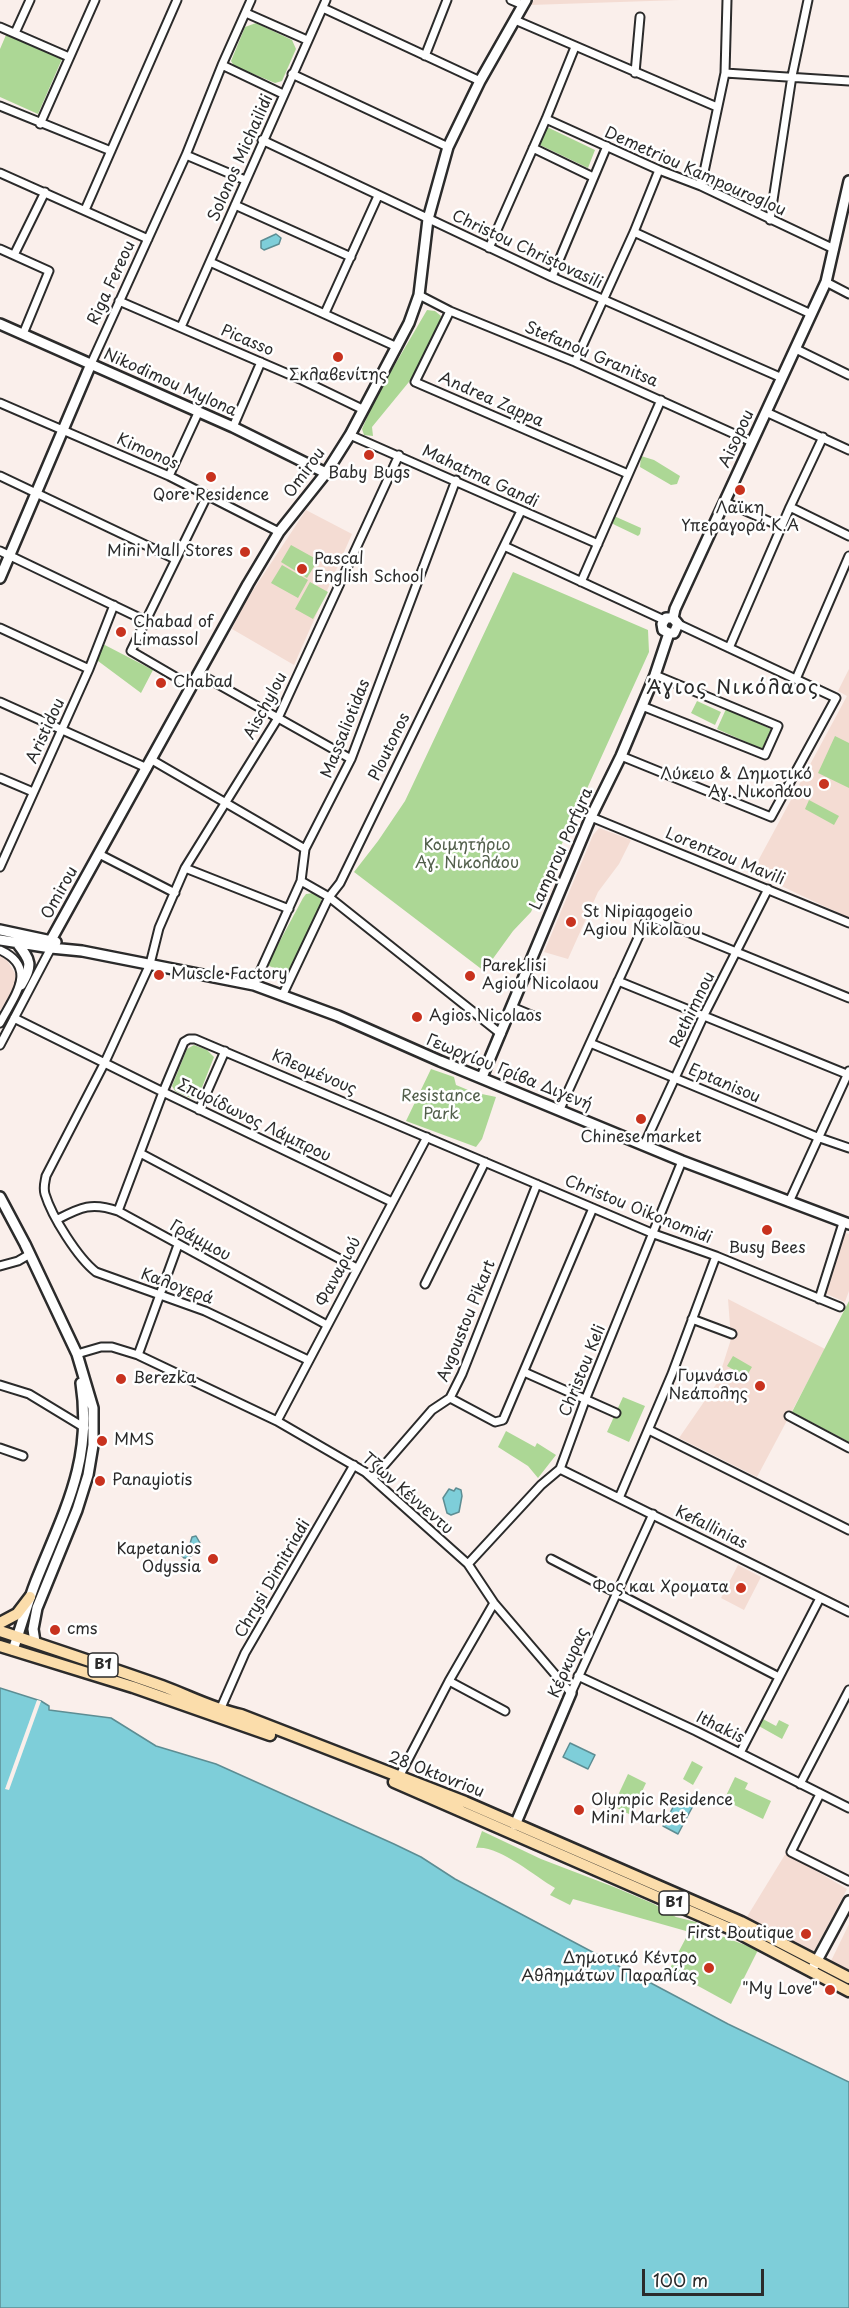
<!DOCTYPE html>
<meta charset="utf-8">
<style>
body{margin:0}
#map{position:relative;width:849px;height:2308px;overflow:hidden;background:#faefeb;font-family:"Playpen Sans",sans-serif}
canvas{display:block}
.scale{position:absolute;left:642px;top:2269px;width:122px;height:27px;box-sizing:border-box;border:3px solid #2b2b2b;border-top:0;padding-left:8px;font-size:18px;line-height:21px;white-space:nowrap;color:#2b2b2b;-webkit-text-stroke:4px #fff;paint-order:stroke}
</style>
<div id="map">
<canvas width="849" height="2308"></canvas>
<div class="scale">100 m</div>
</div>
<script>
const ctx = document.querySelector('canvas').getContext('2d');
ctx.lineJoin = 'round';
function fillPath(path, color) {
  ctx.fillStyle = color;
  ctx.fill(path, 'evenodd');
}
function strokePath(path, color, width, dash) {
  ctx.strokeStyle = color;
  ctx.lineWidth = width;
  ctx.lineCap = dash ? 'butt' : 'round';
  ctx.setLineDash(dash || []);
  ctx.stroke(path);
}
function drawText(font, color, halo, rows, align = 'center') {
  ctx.font = font + ' "Playpen Sans",sans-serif';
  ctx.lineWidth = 5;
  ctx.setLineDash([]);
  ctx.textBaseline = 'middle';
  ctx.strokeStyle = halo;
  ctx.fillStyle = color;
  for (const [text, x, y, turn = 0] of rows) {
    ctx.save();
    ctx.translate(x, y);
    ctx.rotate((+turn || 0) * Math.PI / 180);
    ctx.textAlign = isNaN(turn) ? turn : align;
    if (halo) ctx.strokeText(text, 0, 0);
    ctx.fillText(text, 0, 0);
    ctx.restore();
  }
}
fillPath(new Path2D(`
 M534,0h146l-150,5z
 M306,510l46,24 -58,131 -62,-36 12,-25z
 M849,669v249l-97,-46 95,-176 -9,-5z
 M599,828l32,12 -12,24 -21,28 -30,67 -24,-7 49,-117z
 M0,954l4,1 15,25 -19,31z
 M846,1233l3,1v57l-4,11 -23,-10 17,-54z
 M728,1299l97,50 -68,128 -78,-39 38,-55 14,-44z
 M738,1565l23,12 -17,33 -23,-12z
 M786,1853l61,36 -35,67 -67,-36z
 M849,1924v47l-18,-10z`), '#f4dcd3');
fillPath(new Path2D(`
 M256,23l36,17 4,9 -14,32 -7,2 -41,-17 -3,-5 14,-34z
 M6,35l56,24 -24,55 -38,-17v-48z
 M547,127l48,23 -7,18 -48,-23z
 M427,310l8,1 6,5 -1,4 -27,57 -41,50 1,9 -9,-1 -2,-6 14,-32z
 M641,456l13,4 26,16 -3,8 -6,1 -31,-18z
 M614,516l27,12 -1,6 -2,2 -23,-11 -3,-2z
 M291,545l27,15 -11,18 -26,-16z
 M282,565l26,15 -10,18 -27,-15z
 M513,572l135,58 1,22 -118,260 -18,19 -29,40 -130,-99 24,-31 27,-40z
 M310,582l18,10 -15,27 -18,-10z
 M101,643l52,27 -12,23 -47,-35z
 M697,701l24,11 -6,13 -24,-12z
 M726,709l45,20 -9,20 -45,-20z
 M835,736l14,7v45l-31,-15z
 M809,800l30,16 -5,9 -29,-16z
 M313,893l6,2 4,10 -35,69 -21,-9 36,-67 3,-4z
 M194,1045l13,5 7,7 -15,38 -6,4 -18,-8 -3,-5 15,-37z
 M431,1069l23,8 2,8c13,6 25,9 40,12l-14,42 -6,8 -70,-26z
 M849,1301v141l-57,-30z
 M733,1356l19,11 -6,10 -19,-11z
 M623,1397l22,9 -16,36 -22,-10z
 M506,1431l29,16 2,-4 19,12 -18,23 -10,-12 -30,-19z
 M761,1718l15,8 3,-6 10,5 -7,14 -25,-14z
 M692,1761l11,6 -10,18 -10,-6z
 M628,1774l18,9 -15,32 -18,-9z
 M735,1777l13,6 -3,6 26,12 -8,18 -39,-19z
 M482,1831l59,28 73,28 40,17 22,13 20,5 15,10 47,18 -27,54 -62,-34 19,-36 -2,-3 -113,-32 -3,6 -20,-10 5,-7c-21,-12 -56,-43 -79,-40z`), '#acd795');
const water = new Path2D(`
 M276,234l5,4 -2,6 -15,6 -3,-2v-7z
 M456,1488l5,2 1,6 -3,16 -8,3 -4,-2 -4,-15 6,-9 5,2z
 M196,1536l4,7 -5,10 -7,5h-4l-3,-3 1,-4 7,-4 3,-10z
 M0,1688l41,13 8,5v4l62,8 45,28 60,18 178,80 27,13 34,22 273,145 121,58v226h-849z
 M570,1743l25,12 -7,14 -25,-12z
 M679,1796l15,8 -16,30 -15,-8z`);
fillPath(water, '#7eced9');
strokePath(water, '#5d8d93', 1.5);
fillPath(new Path2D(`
 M37,1700l4,1 -32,89 -4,-1z`), '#faefeb');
const street = new Path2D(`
 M511,0l12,5
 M323,8l157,73
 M246,13l61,27
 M515,20l202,87
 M0,27l69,30
 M15,33l15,-33
 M425,56l22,-56
 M222,65l61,29
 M635,73l5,-56
 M725,73l124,8
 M292,74l156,73
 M0,106l111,45
 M546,119l113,51 42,16 133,63
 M40,124l55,-124
 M262,140l290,137 230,101
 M533,148l60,29
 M186,155l59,25
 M0,173l148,66
 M701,186l24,-113 2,-73
 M235,205l116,52
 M85,210l92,-210
 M770,220l22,-144 16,-76
 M634,232l177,82
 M489,248l57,-129 29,-72
 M0,249l49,22 -26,63
 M14,255l31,-63
 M210,262l187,85
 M552,277l55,-131
 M826,282l23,12
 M419,295l31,16 125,51 177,80
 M119,301l183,79 60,29
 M450,311l-35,71 213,92
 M325,313l53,-117
 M181,327l145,-327
 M796,349l53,26
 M575,362l59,-130 25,-62
 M91,364l95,-209 36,-90 29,-65
 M0,403l169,73 110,56
 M766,412l83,38
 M233,427l28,-65
 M350,435l248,109
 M0,476l175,83
 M169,476l29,-63
 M725,502l57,25
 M790,507l59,29
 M504,546l160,74
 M0,551l146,70
 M581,582l80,-182
 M0,628l89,41
 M729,648l61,-141 33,-70
 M198,673l153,86
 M796,679l53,-123
 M191,686l-60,-35 76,-155
 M0,702l147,66
 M642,706l123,49 13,-29 -123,-51
 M621,756l150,61 65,-119 -158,-74
 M152,760l153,89
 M0,778l33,14
 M591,817l258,106
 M99,854l76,39
 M0,867l89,-198 25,-64
 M185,868l104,41
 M301,881l28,16 172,137
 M0,950c39,18 14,46 0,73
 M618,981l231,94
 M254,985l47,-104 4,-32 46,-90 105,-279
 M283,994l46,-97 11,-14 181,-372
 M512,1007l24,10
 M14,1018l149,74 229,110
 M590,1043l227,94 32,11
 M0,1045l51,-97
 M560,1109l88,-193 201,82
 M199,1110l26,-59
 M644,1145l60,-130 64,-126
 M140,1153l217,115
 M789,1202l60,-131
 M118,1211l45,-119 21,-50 5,-3h6l459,195 62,22 124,51
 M58,1219c23,-12 34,-17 60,-8l209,114
 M0,1266l18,-5 12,-7
 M425,1284l60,-122
 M819,1299l24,-76
 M692,1319l40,15
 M77,1354l24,-7h11l26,8 139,66 88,51 103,92 26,39 77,90 82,-179
 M138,1355l40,-110
 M308,1360l-103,-49 -109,-39c-18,-14 -44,-55 -51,-78 -2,-7 0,-12 1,-18l59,-114 45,-98 9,-36 26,-60 93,-150 121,-263
 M524,1372l92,41
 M0,1385l29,9 56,34
 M450,1398l45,24 8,-2 90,-212
 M789,1416l60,32
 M277,1421l150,-284
 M649,1430l200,100
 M0,1448l23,8
 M560,1469l289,143
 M373,1478l59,-68 18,-12 12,-24 75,-190
 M619,1498l53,-124 44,-118
 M551,1559l228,118
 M468,1564l73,-79 19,-16 26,-71 96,-237
 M578,1676l118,55 153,77
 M449,1681l56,30
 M220,1710l25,-57 109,-188
 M740,1753l80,-155
 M399,1777l50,-96 45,-78
 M800,1784l49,-94
 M820,1794l-29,58 58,29`);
const secondary = new Path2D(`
 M0,324l233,103 93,46
 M0,578l91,-214
 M673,618l2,-9 151,-327 23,-101
 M669,633l-6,-3 -1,-6 4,-6h7
 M669,633h5l4,-9 -5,-6
 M0,930l56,12
 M0,940l51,8 31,3 172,34 84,31 102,45 242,100 167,63
 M51,940l197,-356 31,-52 47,-59 24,-38 59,-112 10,-28 9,-76 20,-72 32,-66 46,-81
 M17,943c14,18 16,21 4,42
 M482,1077l109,-260 30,-61 34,-81 14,-42
 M0,1197l25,47 52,110 16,54v37l-5,30 -11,35 -40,98 -4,21 2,13
 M13,1650c8,-23 14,-46 23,-69 28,-70 57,-120 45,-198
 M515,1825l56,-132
 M814,1966l35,-65`);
const primary = new Path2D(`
 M0,1623l17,-9 13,-17
 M0,1631c54,18 108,36 162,55 27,10 51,23 79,29l224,87 276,120 108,56
 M0,1646l133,41 137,48
 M394,1782l337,147 118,62`);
strokePath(street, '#2b2b2b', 11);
strokePath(secondary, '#2b2b2b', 14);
strokePath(primary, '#2b2b2b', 15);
strokePath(street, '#fff', 7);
strokePath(secondary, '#fff', 9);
strokePath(primary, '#fbddab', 10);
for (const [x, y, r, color] of [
 [338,357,6,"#c8321e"],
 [369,455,6,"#c8321e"],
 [211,477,6,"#c8321e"],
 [740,490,6,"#c8321e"],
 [245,552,6,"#c8321e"],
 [302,569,6,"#c8321e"],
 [121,632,6,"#c8321e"],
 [161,683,6,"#c8321e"],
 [824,784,6,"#c8321e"],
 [571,922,6,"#c8321e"],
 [159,975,6,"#c8321e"],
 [470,976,6,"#c8321e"],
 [417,1017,6,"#c8321e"],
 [641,1119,6,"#c8321e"],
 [767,1230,6,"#c8321e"],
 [121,1379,6,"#c8321e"],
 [760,1386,6,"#c8321e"],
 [102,1441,6,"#c8321e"],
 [100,1481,6,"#c8321e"],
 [213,1559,6,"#c8321e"],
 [741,1588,6,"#c8321e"],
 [55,1630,6,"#c8321e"],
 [579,1810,6,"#c8321e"],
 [806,1934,6,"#c8321e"],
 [709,1968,6,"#c8321e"],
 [830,1990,6,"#c8321e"]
]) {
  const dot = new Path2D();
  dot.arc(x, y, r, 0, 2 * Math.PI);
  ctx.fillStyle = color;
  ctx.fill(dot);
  strokePath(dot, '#fff', 2);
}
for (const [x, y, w] of [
 [103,1665,30],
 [674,1903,30]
]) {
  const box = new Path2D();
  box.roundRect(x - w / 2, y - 12, w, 24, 4.5);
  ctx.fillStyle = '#fff';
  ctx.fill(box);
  strokePath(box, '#2b2b2b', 1.5);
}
drawText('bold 15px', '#2b2b2b', null, [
 ["B1",103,1665],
 ["B1",674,1903]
]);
drawText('16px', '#2b2b2b', '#fff', [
 ["Solonos Michailidi",241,158,-66],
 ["Demetriou Kampouroglou",695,172,24],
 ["Christou Christovasili",527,250,25],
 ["Riga Fereou",112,283,-65],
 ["Picasso",247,341,23],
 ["Stefanou Granitsa",591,355,23],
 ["Nikodimou Mylona",170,383,24],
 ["Andrea Zappa",491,400,24],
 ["Aisopou",737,439,-65],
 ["Kimonos",147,452,24],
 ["Omirou",305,473,-54],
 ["Mahatma Gandi",480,477,25],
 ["Aischylou",266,706,-62],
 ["Massaliotidas",346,729,-68],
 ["Aristidou",46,731,-65],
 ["Ploutonos",390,747,-64],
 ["Lamprou Porfyra",562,849,-66],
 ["Lorentzou Mavili",725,857,22],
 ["Omirou",60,893,-61],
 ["Rethimnou",693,1010,-64],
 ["Κλεομένους",314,1073,23],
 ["Γεωργίου Γρίβα Διγενή",509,1073,22],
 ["Eptanisou",724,1084,23],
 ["Σπυρίδωνος Λάμπρου",254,1121,26],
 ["Christou Oikonomidi",638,1210,22],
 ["Γράμμου",200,1241,29],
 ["Φαναριού",339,1272,-62],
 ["Καλογερά",177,1287,20],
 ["Avgoustou Pikart",467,1321,-68],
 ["Christou Keli",583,1371,-68],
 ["Τζων Κέννεντυ",407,1494,41],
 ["Kefallinias",711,1528,26],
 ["Chrysi Dimitriadi",273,1579,-60],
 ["Κέρκυρας",569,1663,-66],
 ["Ithakis",720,1728,26],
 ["28 Oktovriou",436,1775,21]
]);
drawText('16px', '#2b2b2b', '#fff', [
 ["Σκλαβενίτης",338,376,"center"],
 ["Baby Bugs",369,474,"center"],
 ["Qore Residence",211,496,"center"],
 ["Λαϊκη",740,509,"center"],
 ["Υπεραγορά Κ.Α",740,527,"center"],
 ["Mini Mall Stores",233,552,"right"],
 ["Pascal",314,560],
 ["English School",314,578],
 ["Chabad of",133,623],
 ["Limassol",133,641],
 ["Chabad",173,683],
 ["Λύκειο & Δημοτικό",812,775,"right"],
 ["Αγ. Νικολάου",812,793,"right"],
 ["St Nipiagogeio",583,913],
 ["Agiou Nikolaou",583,931],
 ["Pareklisi",482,967],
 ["Agiou Nicolaou",482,985],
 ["Muscle Factory",171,975],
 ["Agios Nicolaos",429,1017],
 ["Chinese market",641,1138,"center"],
 ["Busy Bees",767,1249,"center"],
 ["Γυμνάσιο",748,1377,"right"],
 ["Νεάπολης",748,1395,"right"],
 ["Berezka",133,1379],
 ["MMS",114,1441],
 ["Panayiotis",112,1481],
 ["Kapetanios",201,1550,"right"],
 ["Odyssia",201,1568,"right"],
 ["Φος και Χροματα",729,1588,"right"],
 ["cms",67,1630],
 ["Olympic Residence",591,1801],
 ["Mini Market",591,1819],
 ["First Boutique",794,1934,"right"],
 ["Δημοτικό Κέντρο",697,1959,"right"],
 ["Αθλημάτων Παραλίας",697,1977,"right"],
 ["\"My Love\"",818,1990,"right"]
], 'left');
drawText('16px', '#525f4b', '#fff', [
 ["Κοιμητήριο",467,846],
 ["Αγ. Νικολάου",467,864],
 ["Resistance",441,1097],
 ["Park",441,1115]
]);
ctx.letterSpacing = '1.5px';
drawText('20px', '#2b2b2b', '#fff', [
 ["Άγιος Νικόλαος",733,688]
]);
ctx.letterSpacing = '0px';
</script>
